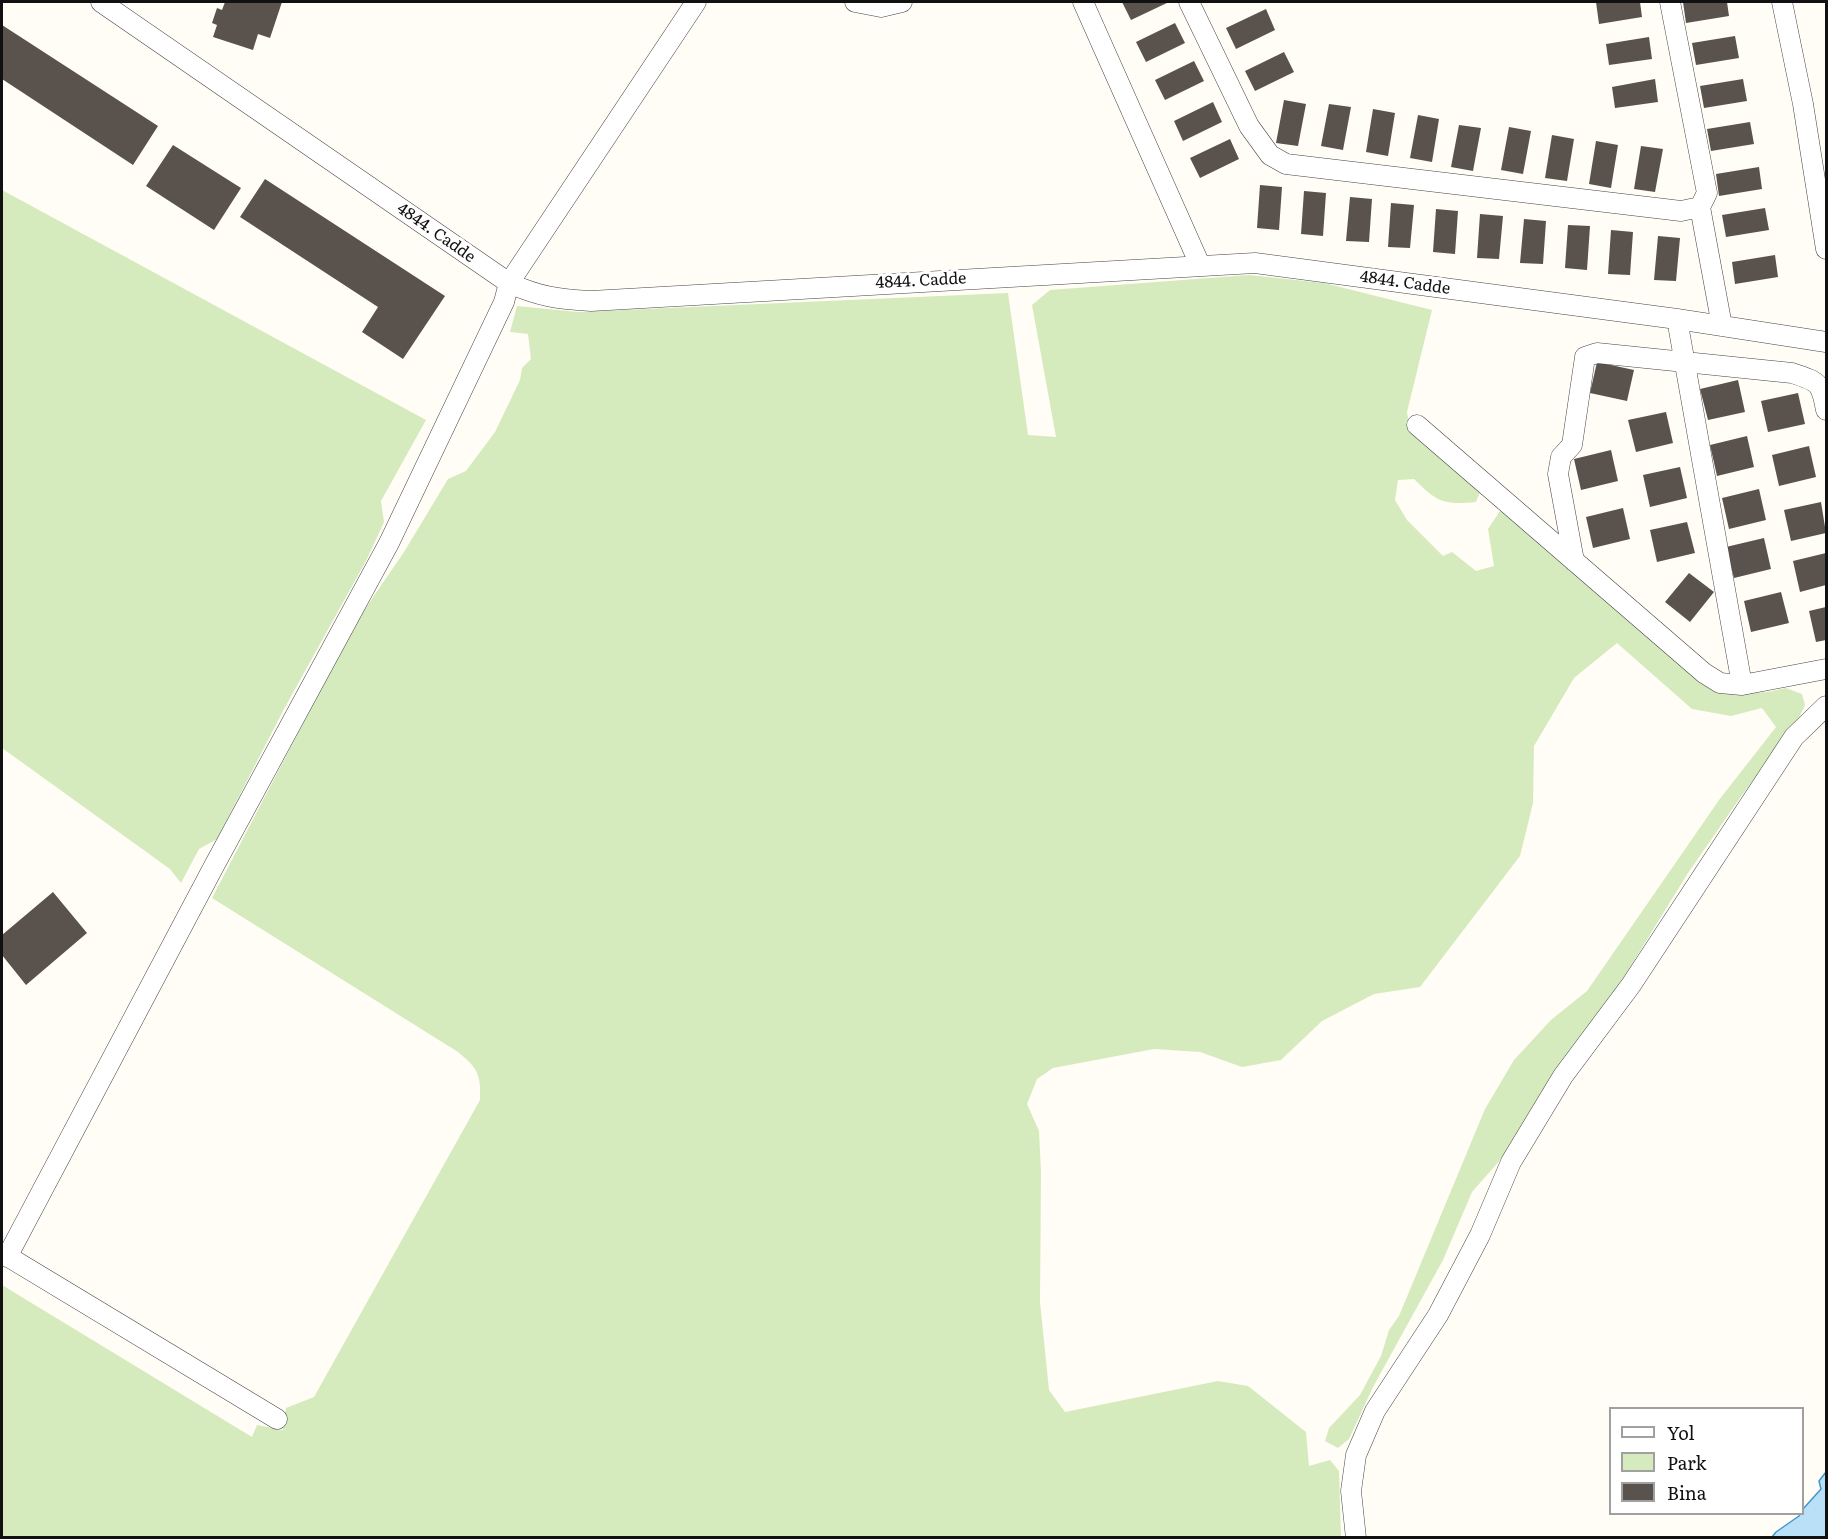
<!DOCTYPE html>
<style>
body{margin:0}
#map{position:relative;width:1828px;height:1539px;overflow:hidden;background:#fffdf5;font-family:Literata,serif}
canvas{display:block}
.frame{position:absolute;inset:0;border:3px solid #111;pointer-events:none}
.legend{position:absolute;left:1609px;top:1407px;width:195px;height:108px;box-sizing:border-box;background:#fff;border:2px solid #a0a0a0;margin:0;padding:8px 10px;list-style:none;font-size:18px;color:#111}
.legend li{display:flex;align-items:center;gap:12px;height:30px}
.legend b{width:30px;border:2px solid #a0a0a0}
</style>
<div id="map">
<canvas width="1828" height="1539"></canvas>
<div class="frame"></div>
<ul class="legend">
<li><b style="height:8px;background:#fff"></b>Yol</li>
<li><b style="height:16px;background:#d5ebbd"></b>Park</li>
<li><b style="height:16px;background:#5a524d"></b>Bina</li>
</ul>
</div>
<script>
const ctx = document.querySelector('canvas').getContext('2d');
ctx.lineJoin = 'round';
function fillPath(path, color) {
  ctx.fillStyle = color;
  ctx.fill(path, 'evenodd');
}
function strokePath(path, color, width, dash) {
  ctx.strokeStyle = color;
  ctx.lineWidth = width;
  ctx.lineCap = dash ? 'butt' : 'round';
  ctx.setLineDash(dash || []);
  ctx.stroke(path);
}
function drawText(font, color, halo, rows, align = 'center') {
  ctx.font = font + ' Literata,serif';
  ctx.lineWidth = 6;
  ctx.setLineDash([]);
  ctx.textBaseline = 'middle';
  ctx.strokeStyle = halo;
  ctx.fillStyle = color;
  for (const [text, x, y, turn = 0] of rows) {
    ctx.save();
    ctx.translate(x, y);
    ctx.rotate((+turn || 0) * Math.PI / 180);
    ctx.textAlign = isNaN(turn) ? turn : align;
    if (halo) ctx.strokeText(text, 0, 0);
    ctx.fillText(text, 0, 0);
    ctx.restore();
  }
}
fillPath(new Path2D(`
 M2,190l424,230 -45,81 3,21 -17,37 -83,150 -67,130 -18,10 -18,34 -11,-14 -168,-121z
 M1249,275l75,8 108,27 -25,102 3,18 72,57 -6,15c-33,3 -39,0 -62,-23l-16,1 -3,20 12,20 36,36 9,-4 24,19 18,-5 -6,-37 12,-18 16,9 222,174 30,-2 18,-4 16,6 3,11 -5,11 -60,82 -52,75 -66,107 -72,99 -41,71 -37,42 -29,68 -70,127 -24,52 -11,9 -13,-7 4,-13 31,-33 21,-39 8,-26 10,-14 86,-207 29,-49 37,-40 36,-29 132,-191 57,-73 -14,-19 -31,8 -39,-7 -75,-66 -43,35 -40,68 -1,57 -13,53 -100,131 -46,7 -52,27 -41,39 -39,7 -42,-15 -46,-3 -101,19 -16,11 -10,25 12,27 2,41 -1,130 9,88 16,22 153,-31 30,5 58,46 3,34 21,-6 9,11 2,66h-1339v-252l250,152 5,-12 26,5 3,-22 28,-11 166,-297c1,-25 -2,-32 -22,-48l-246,-154 144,-276 48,-70 44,-73 18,-8 29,-39 25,-52 2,-12 9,-9 -3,-25 -18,-2 7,-26 61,6 430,-19 20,142 28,2 -24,-132 18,-15z`), '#d5ebbd');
const water = new Path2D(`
 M1826,1472v65h-54l4,-5 23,-16 1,-2h2l1,-5 18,-20 -2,-8z`);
fillPath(water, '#b9e0f7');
strokePath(water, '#3f96cf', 1.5);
fillPath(new Path2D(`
 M225,2h57l-12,36 -12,-4 -5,16 -40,-13 4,-12 -5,-2 5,-15 5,2z
 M1122,2h47l-38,18z
 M1596,2h44l2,15 -43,7z
 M1683,2h44l2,14 -43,7z
 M1266,9l9,21 -39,19 -10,-21z
 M1175,23l10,20 -39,19 -10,-20z
 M2,25l156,101 -25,39 -131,-86z
 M1735,36l4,22 -43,7 -4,-22z
 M1649,37l3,22 -43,6 -3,-21z
 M1284,52l10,20 -39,19 -10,-20z
 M1194,61l10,20 -39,19 -10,-20z
 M1655,79l3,23 -43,6 -3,-21z
 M1743,79l4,22 -43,7 -4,-22z
 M1284,100l22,4 -8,42 -22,-3z
 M1213,102l9,20 -39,19 -9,-20z
 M1329,104l22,3 -8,43 -22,-4z
 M1373,109l22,4 -7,43 -22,-4z
 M1418,115l21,4 -7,43 -22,-4z
 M1750,122l4,22 -43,7 -4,-22z
 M1459,125l22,3 -8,43 -22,-4z
 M1509,127l22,4 -8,43 -22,-4z
 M1552,135l22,4 -7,42 -22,-3z
 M1230,139l9,20 -39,19 -10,-20z
 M1596,141l22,4 -7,43 -22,-4z
 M173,145l68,43 -27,42 -68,-44z
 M1641,146l22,3 -8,43 -21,-3z
 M1759,167l3,22 -43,7 -3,-22z
 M265,179l180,117 -42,63 -41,-27 16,-25 -138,-90z
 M1260,185l22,2 -3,43 -22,-2z
 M1304,191l22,2 -3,43 -22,-2z
 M1350,197l22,2 -3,43 -23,-1z
 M1391,203l23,2 -4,43 -22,-1z
 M1765,208l4,22 -43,7 -4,-22z
 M1436,209l22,2 -3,43 -22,-2z
 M1480,214l23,2 -4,43 -22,-1z
 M1524,219l22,2 -3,43 -23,-1z
 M1568,225l22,1 -3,44 -22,-2z
 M1611,230l22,2 -3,43 -22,-1z
 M1658,236l22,2 -4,43 -22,-1z
 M1775,255l3,22 -43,7 -3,-22z
 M1597,362l37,8 -7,31 -37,-8z
 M1738,380l7,32 -37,8 -8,-31z
 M1798,393l7,31 -37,8 -7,-31z
 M1666,412l7,31 -37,9 -8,-32z
 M1747,436l7,31 -37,9 -7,-31z
 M1809,446l7,31 -37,9 -7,-31z
 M1611,450l7,31 -37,9 -7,-31z
 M1680,467l7,31 -37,9 -7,-32z
 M1759,489l7,31 -37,9 -7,-31z
 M1821,502l5,31 -35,8 -7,-31z
 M1623,508l7,31 -37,9 -7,-31z
 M1687,522l8,31 -38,9 -7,-32z
 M1764,538l7,31 -37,9 -8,-31z
 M1826,553v32l-26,7 -7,-31z
 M1689,573l25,19 -24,30 -25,-20z
 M1781,592l8,31 -38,9 -7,-31z
 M1826,607v33l-10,2 -7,-31z
 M53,892l34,41 -61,52 -24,-30v-20z`), '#5a524d');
const minor = new Path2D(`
 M101,2l408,281c31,14 49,16 82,18l664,-38 422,56 149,23
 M855,2l26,5 21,-5
 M1083,2l117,263
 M1189,2l60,124 21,29 16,9 395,47 19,-4
 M1670,2l37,191 -7,14 22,119
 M1782,2l21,102 23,145
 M1677,319l65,366
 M1417,425l287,248 16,10 22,2 84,-16
 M1574,561l-16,-87 3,-17 11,-12 13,-88 12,-4 195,20c27,9 29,9 34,37
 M2,1253l275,166
 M7,1257l207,-391 175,-323 115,-241 5,-19 187,-281
 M1356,1538l-5,-47 5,-36 19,-44 63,-96 42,-80 31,-73 52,-86 68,-91 163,-248 32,-31`);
strokePath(minor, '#444', 21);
strokePath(minor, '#fff', 20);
drawText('16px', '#111', '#fff', [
 ["4844. Cadde",436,233,35],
 ["4844. Cadde",921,281,-3],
 ["4844. Cadde",1405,283,8]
]);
</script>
